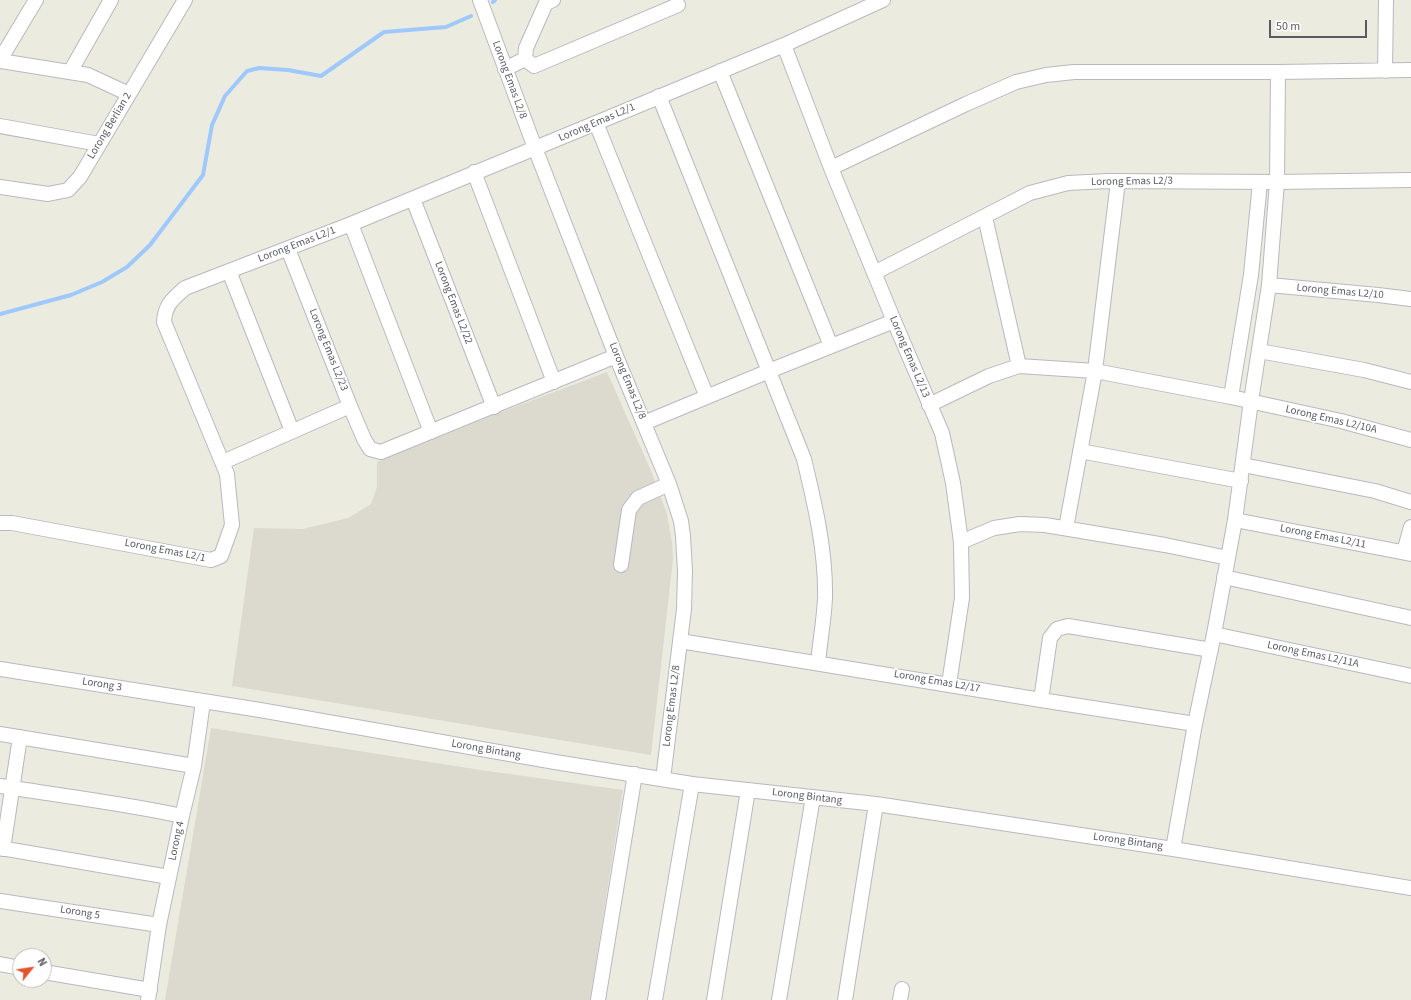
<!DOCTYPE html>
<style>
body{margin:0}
#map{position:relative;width:1411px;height:1000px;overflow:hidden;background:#ecebe0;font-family:"Source Sans 3",sans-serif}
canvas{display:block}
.north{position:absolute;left:12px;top:948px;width:40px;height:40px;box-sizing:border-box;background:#fff;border:1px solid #bdbdc0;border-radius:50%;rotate:60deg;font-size:11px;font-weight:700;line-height:16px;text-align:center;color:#595b61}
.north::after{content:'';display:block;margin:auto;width:14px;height:18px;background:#e5532d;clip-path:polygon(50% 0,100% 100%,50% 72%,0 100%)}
.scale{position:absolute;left:1269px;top:20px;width:98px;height:18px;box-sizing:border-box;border:2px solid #595b61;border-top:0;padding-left:5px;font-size:12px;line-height:14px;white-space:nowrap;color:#595b61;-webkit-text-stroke:3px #fff;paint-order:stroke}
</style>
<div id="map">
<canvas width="1411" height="1000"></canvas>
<div class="north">N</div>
<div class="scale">50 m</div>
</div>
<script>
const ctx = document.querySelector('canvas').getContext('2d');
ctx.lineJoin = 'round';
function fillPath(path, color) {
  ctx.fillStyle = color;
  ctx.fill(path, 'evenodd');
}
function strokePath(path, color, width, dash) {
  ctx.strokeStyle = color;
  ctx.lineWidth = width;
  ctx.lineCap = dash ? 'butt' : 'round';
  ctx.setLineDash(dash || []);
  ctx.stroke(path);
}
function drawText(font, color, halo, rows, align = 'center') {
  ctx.font = font + ' "Source Sans 3",sans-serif';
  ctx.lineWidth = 3.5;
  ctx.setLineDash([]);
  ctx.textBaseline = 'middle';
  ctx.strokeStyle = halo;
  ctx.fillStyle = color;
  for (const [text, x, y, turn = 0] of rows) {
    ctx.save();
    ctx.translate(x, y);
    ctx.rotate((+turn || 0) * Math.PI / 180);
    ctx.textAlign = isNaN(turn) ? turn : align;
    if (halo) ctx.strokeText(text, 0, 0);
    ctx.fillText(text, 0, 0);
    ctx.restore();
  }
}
fillPath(new Path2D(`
 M607,372l45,101 15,41 5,29 1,16 -22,196 -419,-69 22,-158 49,1 45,-11 23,-14 6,-17v-25l119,-48z
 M211,728l270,42 142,20 -33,210h-425z`), '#dcdace');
strokePath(new Path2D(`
 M493,2l2,-2
 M0,314l71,-19 31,-13 25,-15 23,-22 53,-70 9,-50 13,-29 22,-25 12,-3 29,2 33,6 63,-44 62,-5 25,-11`), '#9fc8fd', 4);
const minor = new Path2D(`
 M480,0l55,148 81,208 53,128 12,37 2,15 2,35 -1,38 -21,170
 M784,45l47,123 63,153 48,112 11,50 8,59 1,56 -13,86
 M525,59l9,7 144,-61
 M0,60l36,-60
 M0,61l88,14 41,19
 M505,69l20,-10 1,-11 20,-45 7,-3
 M720,71l111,275
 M1385,71l1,-71
 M70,72l41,-72
 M659,96l145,363c11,46 22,92 21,139 -1,22 -5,43 -7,65
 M596,123l111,274
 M0,126l99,18
 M831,168l135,-64 50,-22 30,-7 28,-3h204l133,-2
 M474,172l80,210
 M0,187l48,7 20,-4 12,-13 105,-177
 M413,199l81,208
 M985,217l34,149
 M351,224l80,208
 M288,249l62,157 14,33 6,10 11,3 235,-96
 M229,271l63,160
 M874,273l156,-80 38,-10 40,-2 169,1 134,-2
 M1269,285l109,10 33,4
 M1259,351l105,19 47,12
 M1231,397l20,-122 9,-93
 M929,405l60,-29 30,-10 76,5 136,26 110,24 70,19
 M644,423l125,-52 125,-50
 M1080,451l161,30
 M223,462l127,-56
 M1243,465l132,26 36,11
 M1235,520l176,34
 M0,523h12l199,37 10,-4 11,-31 -5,-51 -63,-152c1,-18 9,-23 21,-34l166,-64 245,-101 188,-78 99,-45
 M1066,528l29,-157 23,-190
 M961,542l33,-14 26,-4 25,1 120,20 63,13
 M1404,552l7,-25
 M621,565l8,-55 9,-12 31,-14
 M1224,577l187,41
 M1214,634l197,42
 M680,641l361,59 154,24
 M0,669l260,41 295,52 137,22 184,20 297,45 238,39
 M1041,700l9,-62 7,-9 11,-3 143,24
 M0,734l194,32
 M0,786c61,10 122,17 182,30l-23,109 -11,75
 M182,816l12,-50 9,-64
 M0,848l169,29
 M3,849l17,-112
 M1173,849l22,-125 19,-90 21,-114 16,-119 18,-116 8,-103 1,-110
 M0,901l159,24
 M0,964l20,4
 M44,972l106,18
 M598,1000l37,-226
 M655,1000l37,-216
 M714,1000l34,-210
 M779,1000l34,-203
 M845,1000l31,-196
 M900,1000l2,-11`);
strokePath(minor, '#b8b9bf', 16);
strokePath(minor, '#fff', 14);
drawText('11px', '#595b61', '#fff', [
 ["Lorong Emas L2/8",509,80,70],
 ["Lorong Emas L2/1",597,123,-23],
 ["Lorong Berlian 2",110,126,-59],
 ["Lorong Emas L2/3",1132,182,-1],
 ["Lorong Emas L2/1",297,245,-21],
 ["Lorong Emas L2/10",1340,292,5],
 ["Lorong Emas L2/22",453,303,69],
 ["Lorong Emas L2/23",328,350,68],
 ["Lorong Emas L2/13",909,357,67],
 ["Lorong Emas L2/8",627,381,68],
 ["Lorong Emas L2/10A",1331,420,13],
 ["Lorong Emas L2/11",1323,537,11],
 ["Lorong Emas L2/1",165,551,11],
 ["Lorong Emas L2/11A",1313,655,12],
 ["Lorong Emas L2/17",937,682,10],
 ["Lorong 3",102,685,9],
 ["Lorong Emas L2/8",672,706,-83],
 ["Lorong Bintang",486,750,10],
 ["Lorong Bintang",807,797,7],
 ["Lorong 4",177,841,-78],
 ["Lorong Bintang",1128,842,8],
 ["Lorong 5",80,913,9]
]);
</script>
